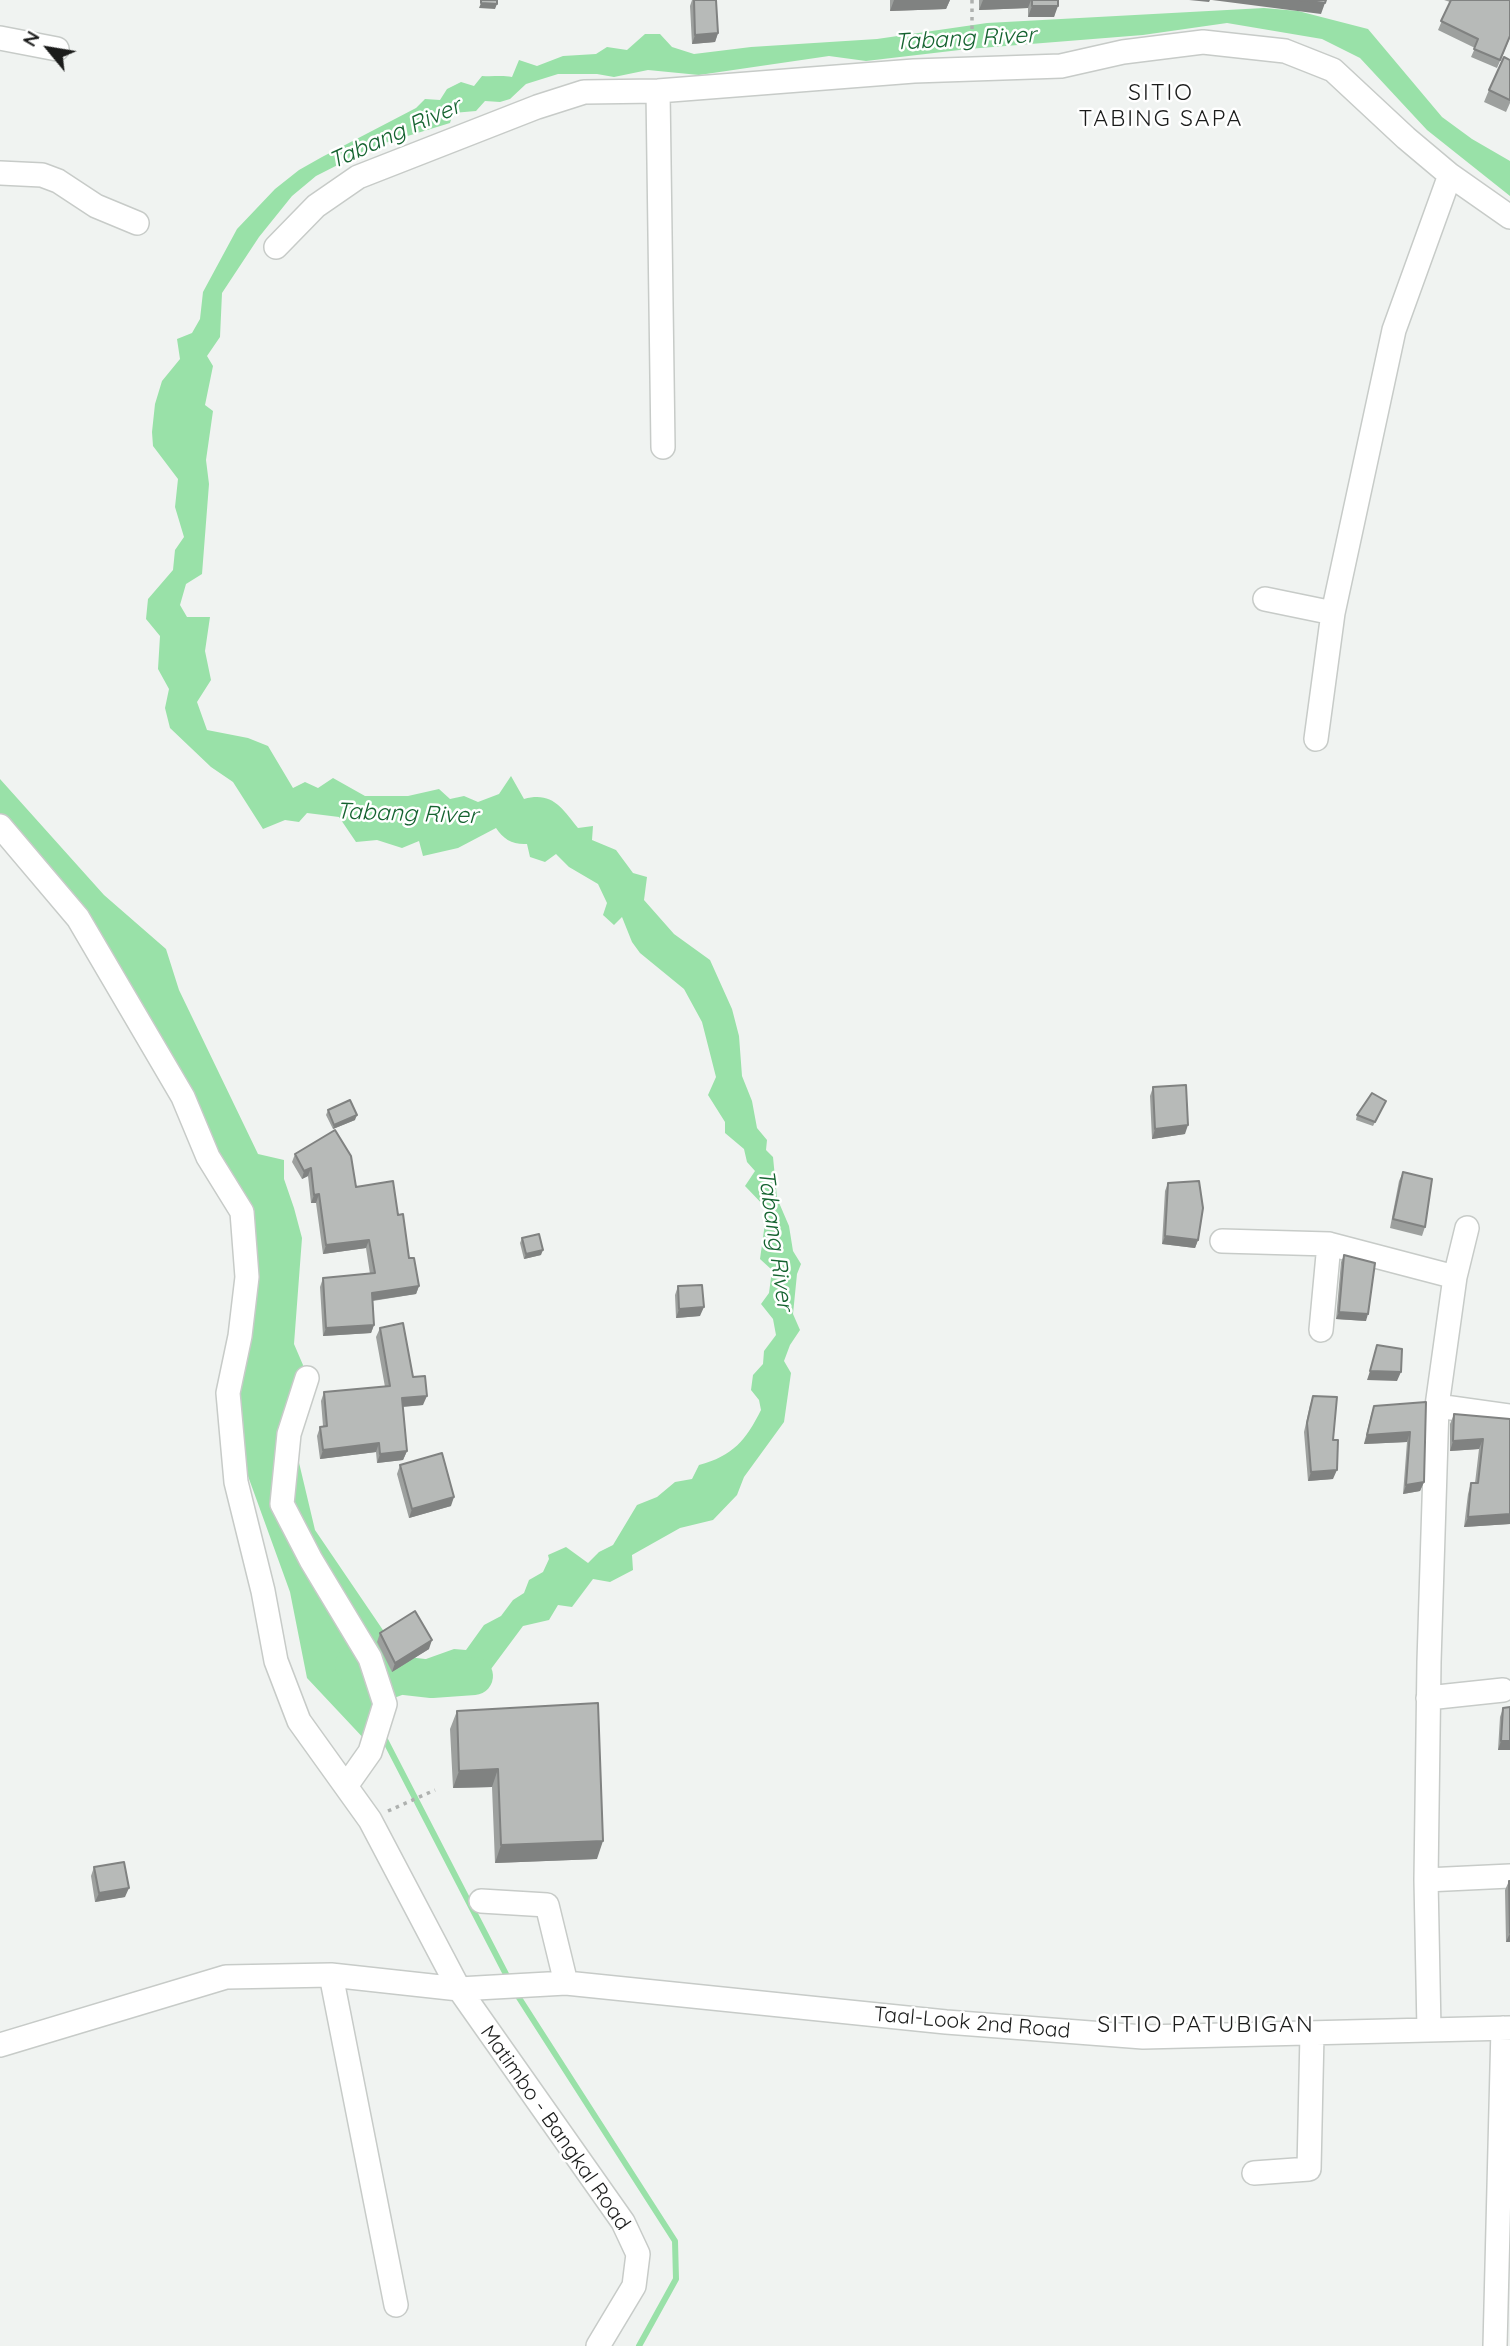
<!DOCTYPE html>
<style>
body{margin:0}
#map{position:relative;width:1510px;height:2346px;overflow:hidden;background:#f0f3f1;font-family:Quicksand,sans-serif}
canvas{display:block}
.north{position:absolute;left:14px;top:14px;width:70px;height:70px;-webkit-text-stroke:5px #fff;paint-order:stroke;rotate:300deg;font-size:19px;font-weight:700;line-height:28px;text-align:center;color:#1b1c1b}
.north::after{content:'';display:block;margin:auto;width:24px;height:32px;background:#1b1c1b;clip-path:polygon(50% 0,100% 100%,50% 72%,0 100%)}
</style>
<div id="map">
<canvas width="1510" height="2346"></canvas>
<div class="north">N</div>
</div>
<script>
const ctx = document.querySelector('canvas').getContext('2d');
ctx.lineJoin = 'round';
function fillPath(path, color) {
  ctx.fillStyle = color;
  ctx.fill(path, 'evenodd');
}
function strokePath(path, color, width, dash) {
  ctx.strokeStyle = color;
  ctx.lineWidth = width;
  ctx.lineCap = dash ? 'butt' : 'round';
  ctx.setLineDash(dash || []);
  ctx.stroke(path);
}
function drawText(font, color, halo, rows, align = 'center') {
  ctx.font = font + ' Quicksand,sans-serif';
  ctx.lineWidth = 5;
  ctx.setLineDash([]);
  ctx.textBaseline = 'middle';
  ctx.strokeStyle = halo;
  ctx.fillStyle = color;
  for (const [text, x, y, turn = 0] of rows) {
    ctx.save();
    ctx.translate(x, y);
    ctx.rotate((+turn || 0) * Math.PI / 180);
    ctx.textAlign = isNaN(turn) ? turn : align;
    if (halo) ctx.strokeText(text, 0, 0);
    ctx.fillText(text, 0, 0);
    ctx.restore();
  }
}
fillPath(new Path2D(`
 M1264,8l34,3 70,18 74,88 30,22 38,22v35l-83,-66 -67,-72 -38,-19 -95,-16 -84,12 -175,14 -102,12 -37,-5 -130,19 -51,-5 -34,7 -17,-3h-39l-32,10 -16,15 -10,3 -15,-1 -9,10 -23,2 -3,10 -75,23 -59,30 -24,20 -33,41 -37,56 -2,44 -13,19 6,10 -8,39 8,6 -7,49 3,24 -7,90 -16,10 -6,21 7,12h23l-5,34 6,29 -14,22 10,28 41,8 20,8 25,42 12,-6 13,6 15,-10 32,18h43l31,-7 11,10 14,-3 14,6 21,-8 12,-18 13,23c28,-8 38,9 54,29l15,-2 -1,14 24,10 17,23 14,4 -3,23 30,34 36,26 22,49 7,27 3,40 10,25 5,27 10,12 -1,10 7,7 4,41 12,28 4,25 8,13 -4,10 -4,40 7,16 -10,15 -6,16 7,12 -7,49 -40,55 -7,18 -24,25 -33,8 -48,27 1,15 -23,12 -17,-3 -21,28 -14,-2 -9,15 -26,6 -32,43 -21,20 -17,7 -19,-4 -12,-7 4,-26 28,-10 12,1 18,-25 17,-9 12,-16 11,-7 5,-13 14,-8 6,-13 -1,-4 18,-8 22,16 11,-11 14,-7 24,-40 20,-8 18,-15 17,-3 7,-14c34,-9 47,-25 62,-55l-2,-10 -8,-10 2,-15 10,-11 1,-13 12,-16 -3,-16 -12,-15 8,-11 3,-23 -12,-11 7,-50 -22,-23 10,-15 -8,-9 -3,-13 -19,-16v-11l-17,-27 8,-18 -14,-55 -18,-33 -44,-36 -8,-11 -10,-25 -8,8 -11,-10 4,-12 -9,-19 -29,-17 -13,-13 -11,8 -15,-5 -3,-13c-14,1 -24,-5 -31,-16l-38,20 -35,8 -4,-15 -17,7 -25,-8 -21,2 -17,-25 -32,-4 -8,9 -14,-2 -22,9 -30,-47 -22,-15 -41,-39 -5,-20 4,-19 -11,-20 2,-33 -14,-17 2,-20 25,-29 2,-20 9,-13 -9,-30 3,-28 -25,-33 -1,-14 3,-28 7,-23 18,-22 -3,-20 15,-6 8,-14 3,-27 34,-63 38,-40 24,-19 23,-13 94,-49 9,-9 15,1 7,-11 14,-7 13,4 8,-10c11,1 19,-1 30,1l7,-17 18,6 26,-10 33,-2 11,-7 20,3 18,-16h15l12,13 22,7 57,-7 126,-8 110,-16z
 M0,779l104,116 62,54 13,41 79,164 26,6v19l10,29 8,30 -8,106 9,21 -5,29 -2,56 19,80 91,134 -4,31 -8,3 -4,32 -22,13 -61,-65 -17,-86 -46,-127 -7,-79 18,-119 -36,-111 -110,-206 -109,-129z`), '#99e1a8');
strokePath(new Path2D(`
 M382,1734l127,246
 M514,1990l161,251 1,38 -37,67`), '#99e1a8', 6);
strokePath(new Path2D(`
 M354,1665l7,6 71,8 42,-3`), '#99e1a8', 38);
const minor = new Path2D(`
 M0,38l57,11
 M658,91l5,356
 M0,173l42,2 16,6 38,25 41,17
 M276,247l40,-41 42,-29 179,-70 47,-15 74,-1 256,-20 147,-5 62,-14 80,-10 82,9 48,19 73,68 44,37 60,42
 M1265,599l68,14
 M1316,739l17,-126 61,-283 56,-155
 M0,826l78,92 105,179 25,60 34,55 5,65 -7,59 -12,57 8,89 27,109 13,70 23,60 71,99 89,169 164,233 15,32 -4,32 -36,60
 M1222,1241l107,3 126,33
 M1321,1330l8,-86
 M307,1378l-18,56 -7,70 29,56 59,98 15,46 -15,48 -24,34
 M1437,1406l73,10
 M1428,1698l75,-8
 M1426,1880l84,-4
 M481,1901l66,4 19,78
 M331,1975l65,330
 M1429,2030l-3,-150 3,-218 8,-256 18,-129 12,-49
 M0,2045l226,-68 105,-2 128,14 107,-6 380,39 197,15 367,-9
 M1254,2173l55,-4 3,-135
 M1495,2346l8,-318`);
strokePath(minor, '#c7cbc8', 26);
strokePath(new Path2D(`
 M972,0v47
 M388,1811l47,-21`), '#aeb1af', 3.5, [3.5, 5]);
strokePath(minor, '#fff', 23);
fillPath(new Path2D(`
 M692,0h24l2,33 -3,9 -23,2 -2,-38z
 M890,0h60l-4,9 -56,2z
 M979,0h79l-4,17h-26v-9l-49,2z
 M1444,0h66v38l-13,30 -26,-11 4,-9 -37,-18 12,-28z
 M1510,60v43l-4,9 -22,-10 5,-12z
 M1153,1087l32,47 -33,5 -2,-43z
 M1386,1101l-13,25 -17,-6 1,-5z
 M328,1110l27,10 -22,9 -7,-14z
 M295,1154l61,33 42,28 11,43 10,28 -3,8 -43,7 1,24 -3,8 -48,3 -3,-49 3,-9 47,-4 -4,-26 -43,6 -7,-51h-5l-3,-27 -6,3 -10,-17z
 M1403,1172l22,55 -3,9 -32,-8 9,-47z
 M1168,1183l30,57 -3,8 -33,-4 3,-53z
 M522,1238l19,17 -17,4 -4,-16z
 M1344,1255l22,66 -30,-2 5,-57z
 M678,1286l22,30 -24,2 -1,-23z
 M380,1328l33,49 10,28 -20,2 4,44 -4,9 -26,3 -1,-11 -56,7 -3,-23 3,-9 3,-1 -2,-25 3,-9 61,-5 -9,-50z
 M1313,1396l20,83 -25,2 -4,-49 6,-27z
 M1426,1402l-2,80 -4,9 -17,3 4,-52 -43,2 7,-29 3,-9z
 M1454,1414l56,5v105l-46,3 4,-33 3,-11h4l4,-34 -29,2v-27z
 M400,1465l51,41 -42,12 -12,-44z
 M380,1633l49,16 -37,23 -15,-30z
 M1503,1708l7,42h-12l2,-33z
 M457,1711l140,148 -102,4 -3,-76 -39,1 -3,-59z
 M94,1867l31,30 -30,5 -4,-26z
 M1509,1881l1,61h-4l-1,-52z`), '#9da09e');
fillPath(new Path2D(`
 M894,0h56l-4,9 -56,2z
 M983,0h48l-3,8 -49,2z
 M1189,0h21l-1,2z
 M1212,0h88l25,3 -4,11z
 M481,3l16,1 -2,5 -16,-1z
 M1032,6h26l-4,11h-26z
 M718,33l-3,9 -23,2 3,-9z
 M357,1115l-2,5 -22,9 1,-4z
 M1188,1125l-3,9 -33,5 3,-10z
 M311,1168l-3,8 -6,3 2,-8z
 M319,1194l-3,9h-5l3,-8z
 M1165,1236l33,4 -3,8 -33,-4z
 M369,1240l-3,8 -43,6 3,-9z
 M543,1250l-2,5 -17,4 2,-5z
 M419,1286l-3,8 -47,7 3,-8z
 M704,1307l-4,9 -24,2 3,-9z
 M1339,1312l29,2 -2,7 -30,-2z
 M374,1325l-3,8 -48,3 3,-8z
 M1370,1371l31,1 -4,9 -30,-1z
 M427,1396l-4,9 -24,2 3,-9z
 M1410,1432l-3,10 -43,2 3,-9z
 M1483,1439l-4,10 -29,2 3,-10z
 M379,1443l-3,9 -56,7 3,-9z
 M407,1451l-4,9 -26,3 3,-9z
 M1337,1470l-4,9 -25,2 3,-9z
 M1424,1482l-4,9 -17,3 3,-9z
 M454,1497l-3,9 -42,12 3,-9z
 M1510,1514v10l-46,3 4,-10z
 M432,1640l-3,9 -37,23 3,-9z
 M1501,1741h9v9h-12z
 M498,1769l-6,18 -39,1 6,-17z
 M603,1841l-6,18 -102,4 6,-18z
 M129,1888l-4,9 -30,5 4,-9z
 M1510,1933v9h-4z`), '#808281');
const building = new Path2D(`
 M481,0h16v4l-16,-1z
 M694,0h22l2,33 -23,2z
 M1032,0h26v6h-26z
 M1300,0h26l-1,3z
 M1451,0h59v36l-10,24 -26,-11 4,-10 -37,-18z
 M1504,57l6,3v40l-21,-10z
 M1186,1085l2,40 -33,4 -2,-42z
 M1372,1093l14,8 -11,21 -18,-7z
 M350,1100l7,15 -23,10 -6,-15z
 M335,1130l16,26 5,31 37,-6 5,34 5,-1 6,44h5l5,28 -47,7 2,32 -48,3 -3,-50 52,-5 -6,-33 -43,5 -7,-51 -5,1 -3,-27 -7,3 -9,-17z
 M1403,1172l29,7 -7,48 -32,-8z
 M1199,1181l4,27 -5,32 -33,-4 3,-53z
 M539,1234l4,16 -17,4 -4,-16z
 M1344,1255l31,8 -7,51 -29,-2z
 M702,1285l2,22 -25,2 -1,-23z
 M403,1323l10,54 12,-1 2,20 -25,2 5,53 -27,3 -1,-11 -56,7 -3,-23 7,-1 -3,-34 66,-6 -10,-58z
 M1377,1345l25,4 -1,23 -31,-1z
 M1313,1396l24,1 -4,43h5l-1,30 -26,2 -4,-49z
 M1426,1402l-2,80 -18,3 4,-53 -43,3 7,-29z
 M1454,1414l56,5v95l-42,3 3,-34h7l5,-44 -30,2z
 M442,1453l12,44 -42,12 -12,-44z
 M415,1611l17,29 -37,23 -15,-30z
 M598,1703l5,138 -102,4 -3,-76 -39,2 -2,-60z
 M1510,1707v34h-9l2,-33z
 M124,1862l5,26 -30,5 -5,-26z
 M1509,1881h1v52z`);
fillPath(building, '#b7bab8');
strokePath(building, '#808281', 2);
drawText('21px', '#1b1c1b', '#fff', [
 ["Taal-Look 2nd Road",972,2023,5],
 ["Matimbo - Bangkal Road",555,2128,55]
]);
drawText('italic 23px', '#156330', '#fff', [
 ["Tabang River",965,39,-3],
 ["Tabang River",395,134,-24],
 ["Tabang River",407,814,2],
 ["Tabang River",775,1240,82]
]);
ctx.letterSpacing = '2px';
drawText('23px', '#1b1c1b', '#fff', [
 ["SITIO",1161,93],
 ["TABING SAPA",1161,119],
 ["SITIO PATUBIGAN",1206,2025]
]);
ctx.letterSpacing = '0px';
</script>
